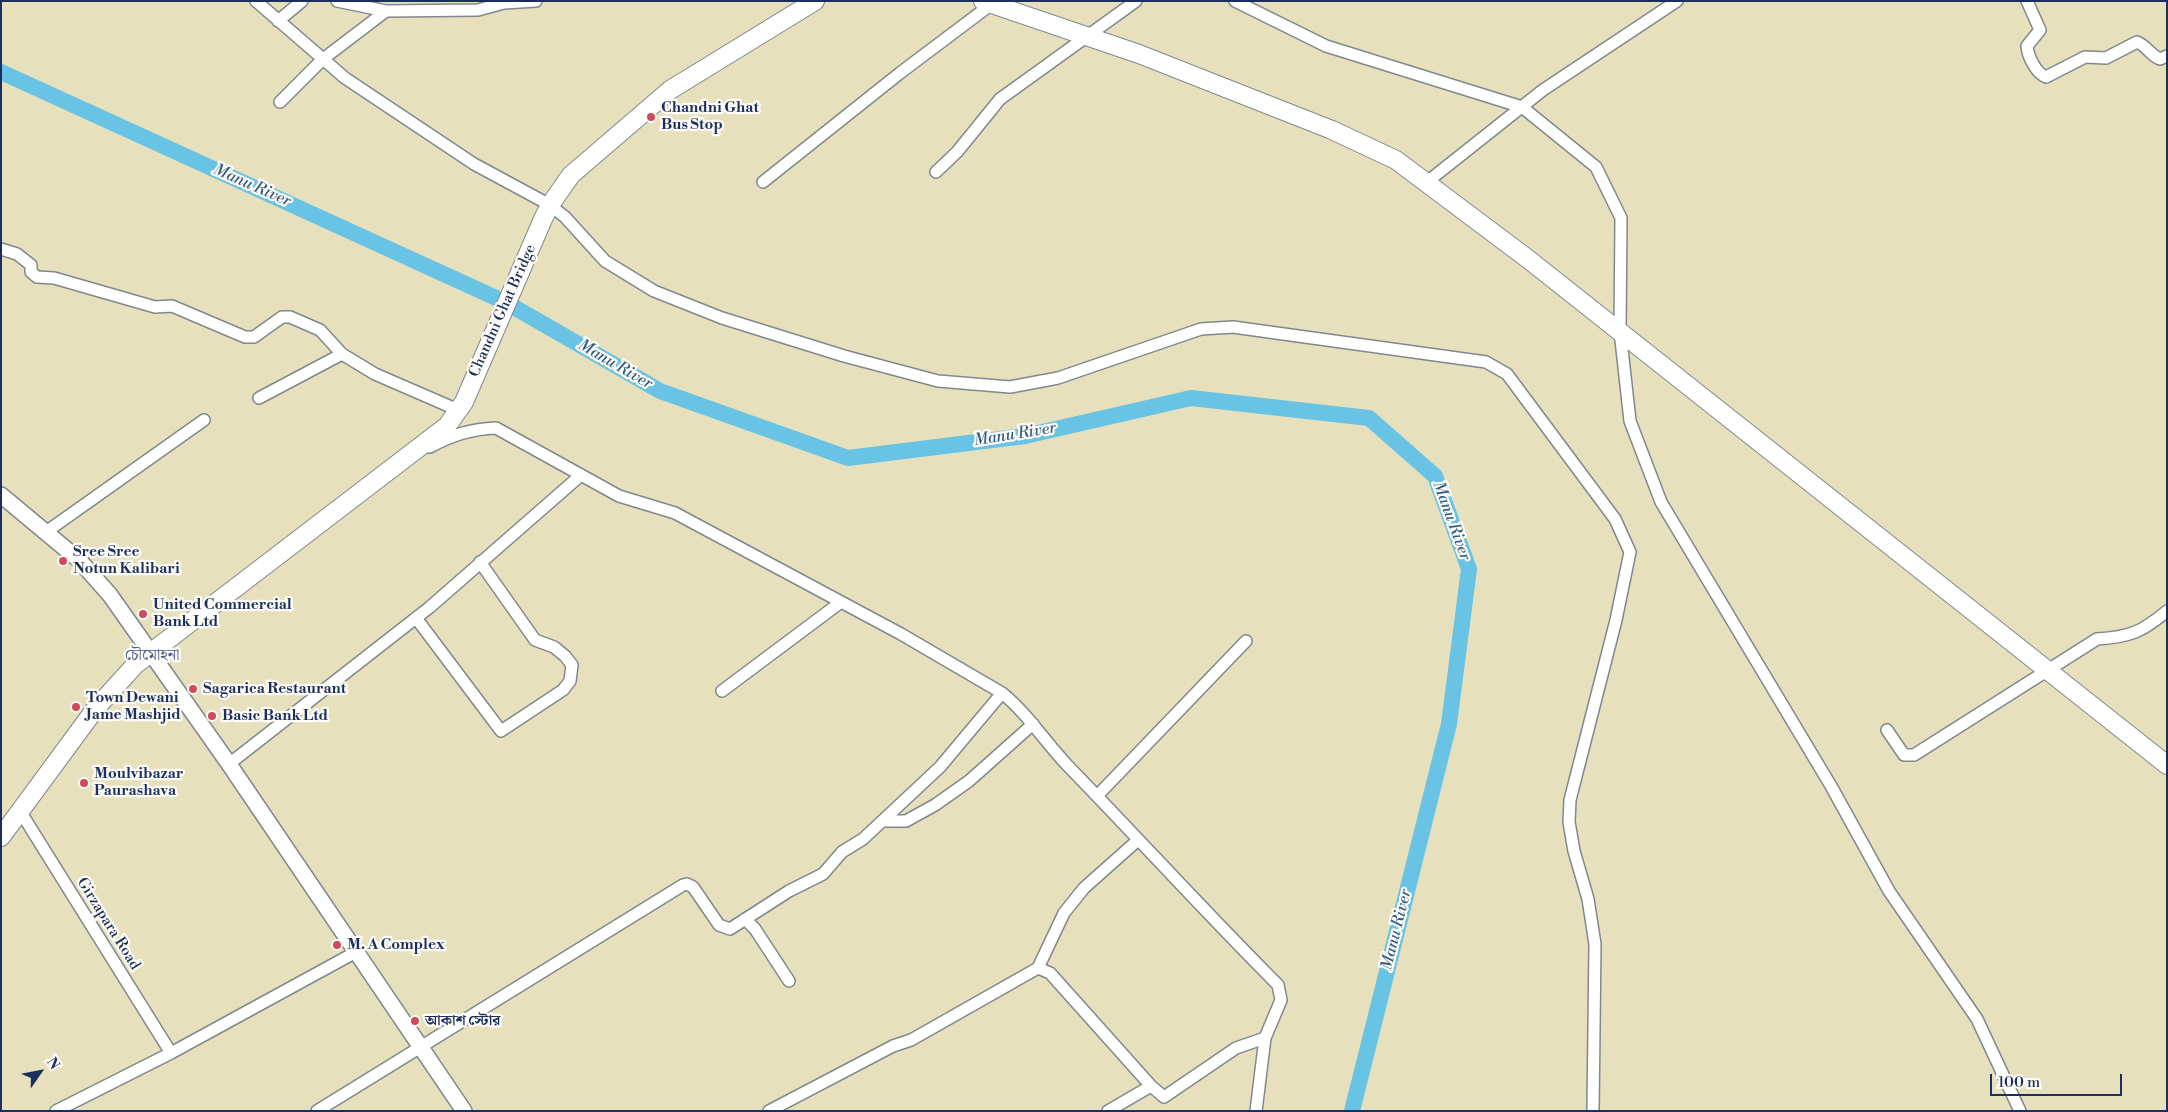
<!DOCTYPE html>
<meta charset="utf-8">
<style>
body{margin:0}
#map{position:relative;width:2168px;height:1112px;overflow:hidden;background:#e7e0bc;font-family:"Libre Bodoni",serif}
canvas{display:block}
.frame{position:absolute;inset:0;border:2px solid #1b2f5e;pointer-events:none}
.north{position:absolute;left:15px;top:1047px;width:50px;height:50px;-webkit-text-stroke:4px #fdfcf7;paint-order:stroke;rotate:57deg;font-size:14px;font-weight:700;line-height:20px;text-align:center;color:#1b2f5e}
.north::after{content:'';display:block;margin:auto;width:18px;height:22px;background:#1b2f5e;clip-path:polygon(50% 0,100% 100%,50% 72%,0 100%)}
.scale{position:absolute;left:1990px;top:1074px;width:132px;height:22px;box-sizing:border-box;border:2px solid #1b2f5e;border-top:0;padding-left:6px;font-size:15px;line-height:18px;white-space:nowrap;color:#1b2f5e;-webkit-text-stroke:4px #fdfcf7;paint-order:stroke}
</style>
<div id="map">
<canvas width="2168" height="1112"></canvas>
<div class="frame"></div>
<div class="north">N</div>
<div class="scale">100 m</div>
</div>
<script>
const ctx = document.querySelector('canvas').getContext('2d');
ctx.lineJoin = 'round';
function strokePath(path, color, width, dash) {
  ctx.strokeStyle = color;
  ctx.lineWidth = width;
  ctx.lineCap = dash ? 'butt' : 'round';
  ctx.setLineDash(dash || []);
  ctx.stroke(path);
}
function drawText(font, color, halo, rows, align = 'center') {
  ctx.font = font + ' "Libre Bodoni","Noto Serif Bengali",serif';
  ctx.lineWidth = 4.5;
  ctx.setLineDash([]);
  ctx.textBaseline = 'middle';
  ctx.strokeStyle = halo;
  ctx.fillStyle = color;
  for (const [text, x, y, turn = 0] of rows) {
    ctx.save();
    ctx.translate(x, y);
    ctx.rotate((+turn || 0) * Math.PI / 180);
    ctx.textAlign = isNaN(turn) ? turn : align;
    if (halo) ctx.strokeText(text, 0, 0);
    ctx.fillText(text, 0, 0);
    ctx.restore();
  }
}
strokePath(new Path2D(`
 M1,72l504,230 155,89 188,67 177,-22 166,-38 178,20 66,58 34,93 -20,155 -97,387`), '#68c3e5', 16);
const minor = new Path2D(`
 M256,1l89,77 129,86 76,41 15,12 40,44 49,30 68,27 122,38 94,25 72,6 48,-9 143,-49 32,-2 253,35 21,12 108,145 15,33 -14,68 -46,180 -1,22 5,29 14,48 7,45 -2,167
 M337,1l49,10 92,-1 26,-7 32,-2
 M1235,1l91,45 196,61 74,60 25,51 -1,113 10,90 31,81 170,284 58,105 88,128 43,92
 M2027,1l13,29 -13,16c1,11 9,27 19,31l39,-20 21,1 31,-16c10,4 13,13 23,17l7,-3
 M278,21l24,-20
 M280,102l43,-43 63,-48
 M936,172l21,-20 43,-53 136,-98
 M763,182l137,-109 93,-70
 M1427,182l116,-92 134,-89
 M1,249l16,5 14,11v7l6,5 17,1 101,29 17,-1 73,31h9l28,-20h8l30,13 22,24 33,20 83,36
 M259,398l83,-44
 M430,447c22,-12 41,-18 66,-19l123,68 56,17 226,121 101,59c26,21 43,49 66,73 71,73 138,147 210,219l3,15 -16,38 -9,73
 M46,532l158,-112
 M416,618l85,113 62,-41 7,-9 2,-16 -7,-9 -11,-9 -19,-7 -55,-78
 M722,691l119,-89
 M1887,730l17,25h10l183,-116c33,-2 45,-7 70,-28
 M229,764l201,-157 151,-132
 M1097,796l149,-155
 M20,811l151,242
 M883,821h23l29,-16 34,-24 64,-57
 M745,919l10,10 34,52
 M1038,968l26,-55 20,-25 54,-48
 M56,1111l115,-58 185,-101
 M317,1111l366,-226 4,-1 6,3 26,38 11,4 59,-38 34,-17 19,-22 21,-13 77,-72 62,-74
 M769,1111l124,-65 18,-6 127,-72 12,5 101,113 13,11 72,-49 29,-10
 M1108,1111l43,-25`);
const secondary = new Path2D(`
 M1,495l78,65 31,35 119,169 235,347`);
const trunk = new Path2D(`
 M983,1l156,53 193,76 64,30 132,99 639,506
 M1,837l95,-129 40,-44 311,-238 17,-24 79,-183 7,-14 21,-30 99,-85 145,-89`);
strokePath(minor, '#81888d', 14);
strokePath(secondary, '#81888d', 18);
strokePath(trunk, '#81888d', 20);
strokePath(minor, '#fff', 11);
strokePath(secondary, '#fff', 15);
strokePath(trunk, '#fff', 18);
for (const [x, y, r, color] of [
 [651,117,5,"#d1495b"],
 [63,561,5,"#d1495b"],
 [143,614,5,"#d1495b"],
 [193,689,5,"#d1495b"],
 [76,707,5,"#d1495b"],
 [212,716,5,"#d1495b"],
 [84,783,5,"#d1495b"],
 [337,945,5,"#d1495b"],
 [415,1021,5,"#d1495b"]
]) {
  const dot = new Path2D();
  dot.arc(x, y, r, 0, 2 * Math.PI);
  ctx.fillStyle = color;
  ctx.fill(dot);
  strokePath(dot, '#fdfcf7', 2);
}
drawText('bold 15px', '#1b2f5e', '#fdfcf7', [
 ["Chandni Ghat",661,108],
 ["Bus Stop",661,125],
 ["Sree Sree",73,552],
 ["Notun Kalibari",73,569],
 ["United Commercial",153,605],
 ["Bank Ltd",153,622],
 ["Sagarica Restaurant",203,689],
 ["Town Dewani",86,698],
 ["Jame Mashjid",86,715],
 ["Basic Bank Ltd",222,716],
 ["Moulvibazar",94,774],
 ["Paurashava",94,791],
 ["M. A Complex",347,945],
 ["আকাশ স্টোর",425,1021]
], 'left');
drawText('15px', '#1b2f5e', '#fdfcf7', [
 ["Chandni Ghat Bridge",503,311,-66],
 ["Girzapara Road",108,924,58]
]);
drawText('italic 16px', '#325b86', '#fdfcf7', [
 ["Manu River",252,186,24],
 ["Manu River",615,365,30],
 ["Manu River",1015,435,-9],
 ["Manu River",1451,521,70],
 ["Manu River",1397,930,-76]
]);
drawText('16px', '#52598b', '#fdfcf7', [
 ["চৌমোহনা",152,656]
]);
</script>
